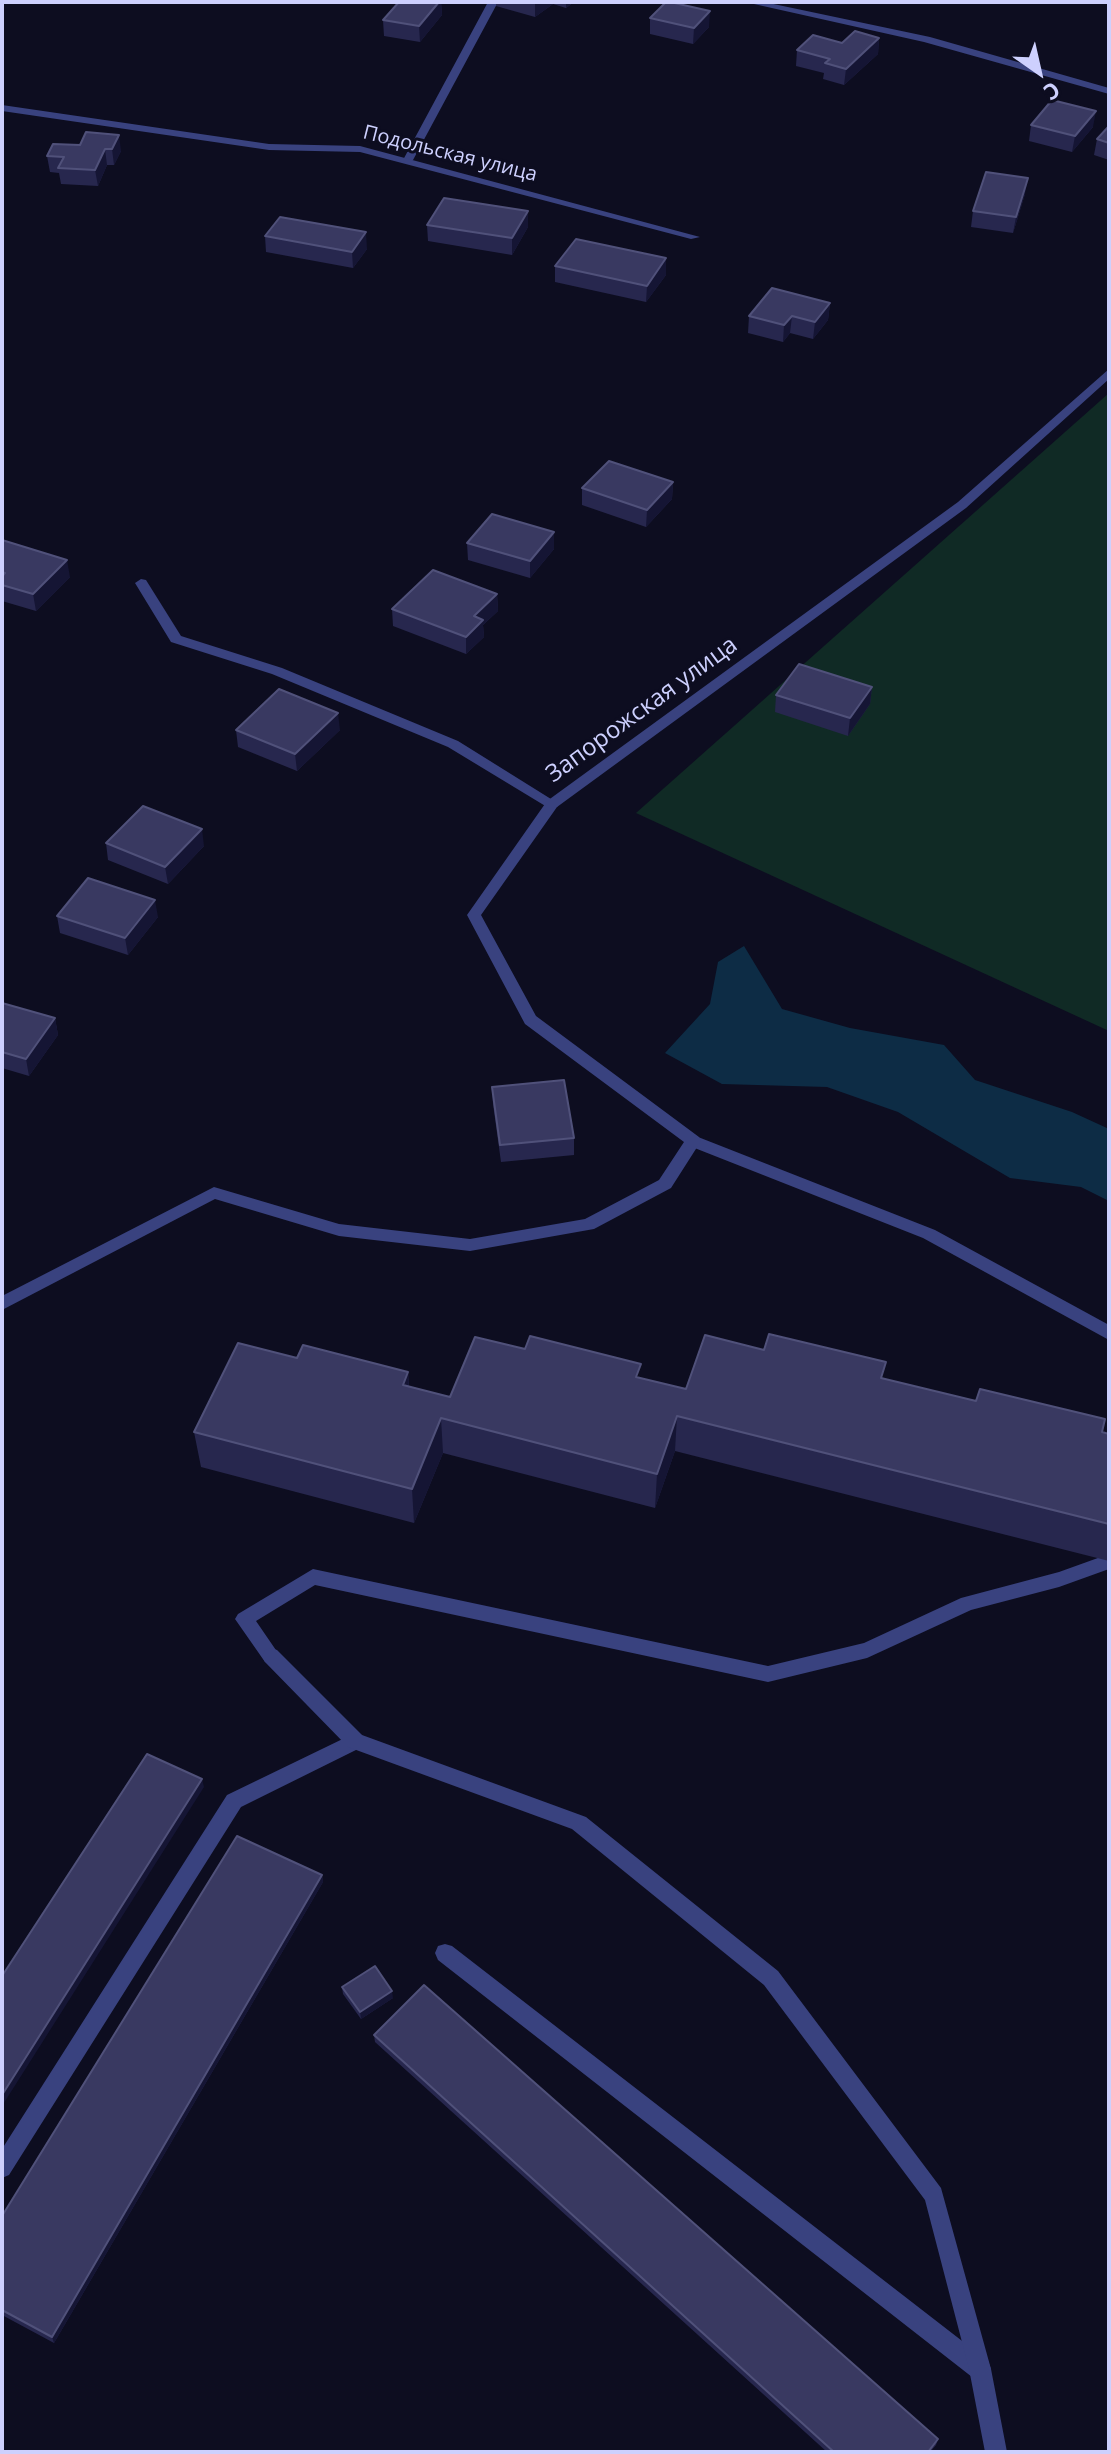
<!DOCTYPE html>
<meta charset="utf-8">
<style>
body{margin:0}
#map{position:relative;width:1111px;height:2454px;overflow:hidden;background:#0d0d20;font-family:"Open Sans",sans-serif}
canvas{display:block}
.frame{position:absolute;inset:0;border:4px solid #cdd0fe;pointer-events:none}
.north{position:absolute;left:999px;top:32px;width:80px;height:80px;-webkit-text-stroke:6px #0d0d20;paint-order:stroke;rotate:146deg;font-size:22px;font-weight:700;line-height:32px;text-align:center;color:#cdd0fe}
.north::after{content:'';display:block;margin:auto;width:28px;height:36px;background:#cdd0fe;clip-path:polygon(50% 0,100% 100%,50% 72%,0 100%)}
</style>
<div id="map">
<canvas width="1111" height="2454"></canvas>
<div class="frame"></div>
<div class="north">С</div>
</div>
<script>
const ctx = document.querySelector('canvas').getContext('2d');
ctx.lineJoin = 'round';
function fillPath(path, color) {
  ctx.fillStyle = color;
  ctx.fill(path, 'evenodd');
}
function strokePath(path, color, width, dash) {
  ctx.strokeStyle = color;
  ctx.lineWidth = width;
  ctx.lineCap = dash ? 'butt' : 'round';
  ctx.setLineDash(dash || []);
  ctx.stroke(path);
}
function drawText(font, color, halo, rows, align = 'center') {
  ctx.font = font + ' "Open Sans",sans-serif';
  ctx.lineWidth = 6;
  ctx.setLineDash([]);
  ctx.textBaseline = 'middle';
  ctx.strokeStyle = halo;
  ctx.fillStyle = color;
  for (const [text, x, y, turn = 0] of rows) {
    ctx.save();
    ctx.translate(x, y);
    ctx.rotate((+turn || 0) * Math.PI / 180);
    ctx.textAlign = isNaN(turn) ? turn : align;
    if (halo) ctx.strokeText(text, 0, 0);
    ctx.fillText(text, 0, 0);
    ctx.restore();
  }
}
fillPath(new Path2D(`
 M1109,393v638l-473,-218z`), '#102a25');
fillPath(new Path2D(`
 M744,946l38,63 68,19 94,17 31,35 97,32 37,17v72l-28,-14 -71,-9 -112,-66 -71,-25 -105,-3 -57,-31 45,-49 8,-42z`), '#0d2c45');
fillPath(new Path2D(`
 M488,2h10l-85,158 -9,2 -1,-2z
 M141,579l5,1 35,56 101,32 176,73 101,63 -2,3h-10l-99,-60 -176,-73 -101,-32 -36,-59z
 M693,1135l242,95 174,95v15l-186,-102 -236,-93 -2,-4 2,-4z
 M1109,1554v15l-50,18 -88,23 -104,48 -99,24 -453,-97 -59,36 24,35 -3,6 -6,2 -6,-2 -30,-43 3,-5 75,-45 455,97 96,-23 97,-45 98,-26z
 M355,1733l7,2 2,6 -2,6 -121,60 -232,368 -7,3v-29l225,-354z
 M445,1944l7,2 536,415 3,8 -3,8 -8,3 -8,-3 -534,-417 -3,-7 3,-7z`), '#39427f');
fillPath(new Path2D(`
 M745,2h19l166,35 179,51v6l-185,-52z
 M2,105l267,39 91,2 340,91 -9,2 -331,-87 -91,-2 -267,-39z
 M1109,369v10l-143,129 -409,299 -76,108 55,101 163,121 2,4 -30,47 -77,41 -124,22 -131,-15 -124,-37 -213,111v-14l212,-109 125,37 131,15 115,-20 74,-39 25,-38 -159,-118 -58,-109 80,-114 411,-299z
 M271,1648l6,2 85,85 224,82 192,154 163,217 50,181 16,83h-22l-16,-83 -44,-169 -161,-215 -192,-156 -224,-82 -83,-85 -3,-6 3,-6z`), '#39427f');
fillPath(new Path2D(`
 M399,2h42l1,13 -22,27 -36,-6 -1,-16z
 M496,2h78l-8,6 -13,-4 -18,13 -39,-11z
 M650,18l59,9 -16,17 -43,-10z
 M879,38l-1,16 -34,31 -21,-6 1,-6 -28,-7 1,-16z
 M1031,125l62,2 -21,25 -43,-11z
 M1109,126v34l-15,-5 3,-16z
 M53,144l68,7 -7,14h-7l-9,21 -37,-2 -2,-11 -9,-1 -3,-16z
 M1025,194l-12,39 -42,-6 2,-16z
 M427,225l101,2 -16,28 -84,-14z
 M265,236l102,13 -14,19 -87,-16z
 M666,258v17l-20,27 -91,-20v-16z
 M830,303l-2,17 -15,19 -23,-6 -7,9 -35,-9 1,-17z
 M673,482l-1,17 -26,28 -64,-22v-17z
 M554,532v17l-24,29 -62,-18 -1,-17z
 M2,540l68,37 -34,34 -34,-10z
 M497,594l1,17 -15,14 1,12 -18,17 -73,-28 -1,-17z
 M872,687l-2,17 -22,32 -73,-24 1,-17z
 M236,730h104l-43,41 -59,-24z
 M106,843l98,3 -36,38 -60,-24z
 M57,916l101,1 -30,38 -68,-22z
 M2,1003l53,15 3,17 -29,41 -27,-8z
 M492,1087l82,51v17l-73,7 -8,-58z
 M297,1358l111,14 1,14 41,11 190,-19 46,11 198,-10 218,53 7,2v127l-434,-110 -20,57 -212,-55 -29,70 -213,-56 -7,-35z
 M322,1875l1,7 -269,461 -52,-28v-99z
 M342,1987l51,11 -32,21 -18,-25z
 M374,2035l564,404 -2,6 -6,7h-103l-452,-410z`), '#27274e');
fillPath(new Path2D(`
 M439,2h2l1,13 -22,27 -1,-16z
 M535,2h18v2l-18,13z
 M566,2h8l-8,6z
 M710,11l-1,16 -16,17 1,-16z
 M879,38l-1,16 -34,31 2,-16z
 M1096,111l-3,16 -21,25 3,-16z
 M119,135l2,16 -7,14 -2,-16z
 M105,149l2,16 -9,21 -3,-16z
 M1028,178l-3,16 -12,39 3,-16z
 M528,211v16l-16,28v-17z
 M366,232l1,17 -14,19 -1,-16z
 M666,258v17l-20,27 1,-16z
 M830,303l-2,17 -15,19 2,-17z
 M792,316l-2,17 -7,9 1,-17z
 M673,482l-1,17 -26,28 1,-17z
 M554,532v17l-24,29v-17z
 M67,560l3,17 -34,34 -3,-17z
 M497,594l1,17 -15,14 1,12 -18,17v-17l8,-21z
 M872,687l-2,17 -22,32 2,-18z
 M338,713l2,17 -43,41 -2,-17z
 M202,829l2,17 -36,38 -3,-17z
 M155,900l3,17 -30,38 -3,-17z
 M55,1018l3,17 -29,41 -3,-17z
 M408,1372l2,35 -7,-22z
 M677,1416l-2,35 -20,57 2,-34z
 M441,1418l2,35 -29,70 -2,-34z
 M202,1779l2,8 -202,319v-11z
 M322,1875l1,7 -269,461 -2,-6z
 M392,1991l1,7 -32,21 -1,-7z`), '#151534');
const building = new Path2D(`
 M399,2h40l-20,24 -36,-6z
 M666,2h4l40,9 -16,17 -44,-10z
 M855,31l24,7 -33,31 -21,-6 5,-4 -33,-9 16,-15 29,8z
 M1052,100l44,11 -21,25 -44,-11z
 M1109,126v17l-12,-4z
 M86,132l33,3 -7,14h-7l-10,21 -37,-2 6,-11 -17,-1 6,-12 27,1z
 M986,172l42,6 -12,39 -43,-6z
 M444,198l84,13 -16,27 -85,-13z
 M280,217l86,15 -14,20 -87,-16z
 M576,239l90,19 -19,28 -92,-20z
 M772,288l58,15 -15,19 -23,-6 -8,9 -35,-9z
 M609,461l64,21 -26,28 -65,-22z
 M492,514l62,18 -24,29 -63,-18z
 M2,540l65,20 -34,34 -31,-9v-8l3,-4 -3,-1z
 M433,570l64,24 -23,22 9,4 -17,17 -74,-28z
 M799,664l73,23 -22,31 -74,-23z
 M279,689l59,24 -43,41 -59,-24z
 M143,806l59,23 -37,38 -59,-24z
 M88,878l67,22 -30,38 -68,-22z
 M2,1003l53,15 -29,41 -24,-7z
 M564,1080l10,58 -74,7 -8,-58z
 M769,1334l117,28 -5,16 95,23 4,-12 125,30 -3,13 7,2v90l-432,-108 -20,58 -216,-56 -29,71 -218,-57 44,-89 59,15 6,-13 105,27 -5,13 47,12 25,-60 50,12 5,-13 111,28 -5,13 50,12 19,-54 59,15z
 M147,1754l55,25 -200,316v-119z
 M237,1836l85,39 -270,462 -50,-27v-94z
 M375,1966l17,25 -32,21 -18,-25z
 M424,1985l514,454 -10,13h-94l-460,-417z`);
fillPath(building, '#393961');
strokePath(building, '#50517a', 2);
drawText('20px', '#cdd0fe', '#0d0d20', [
 ["Подольская улица",450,154,14]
]);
drawText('24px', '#cdd0fe', '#0d0d20', [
 ["Запорожская улица",642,710,-36]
]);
</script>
